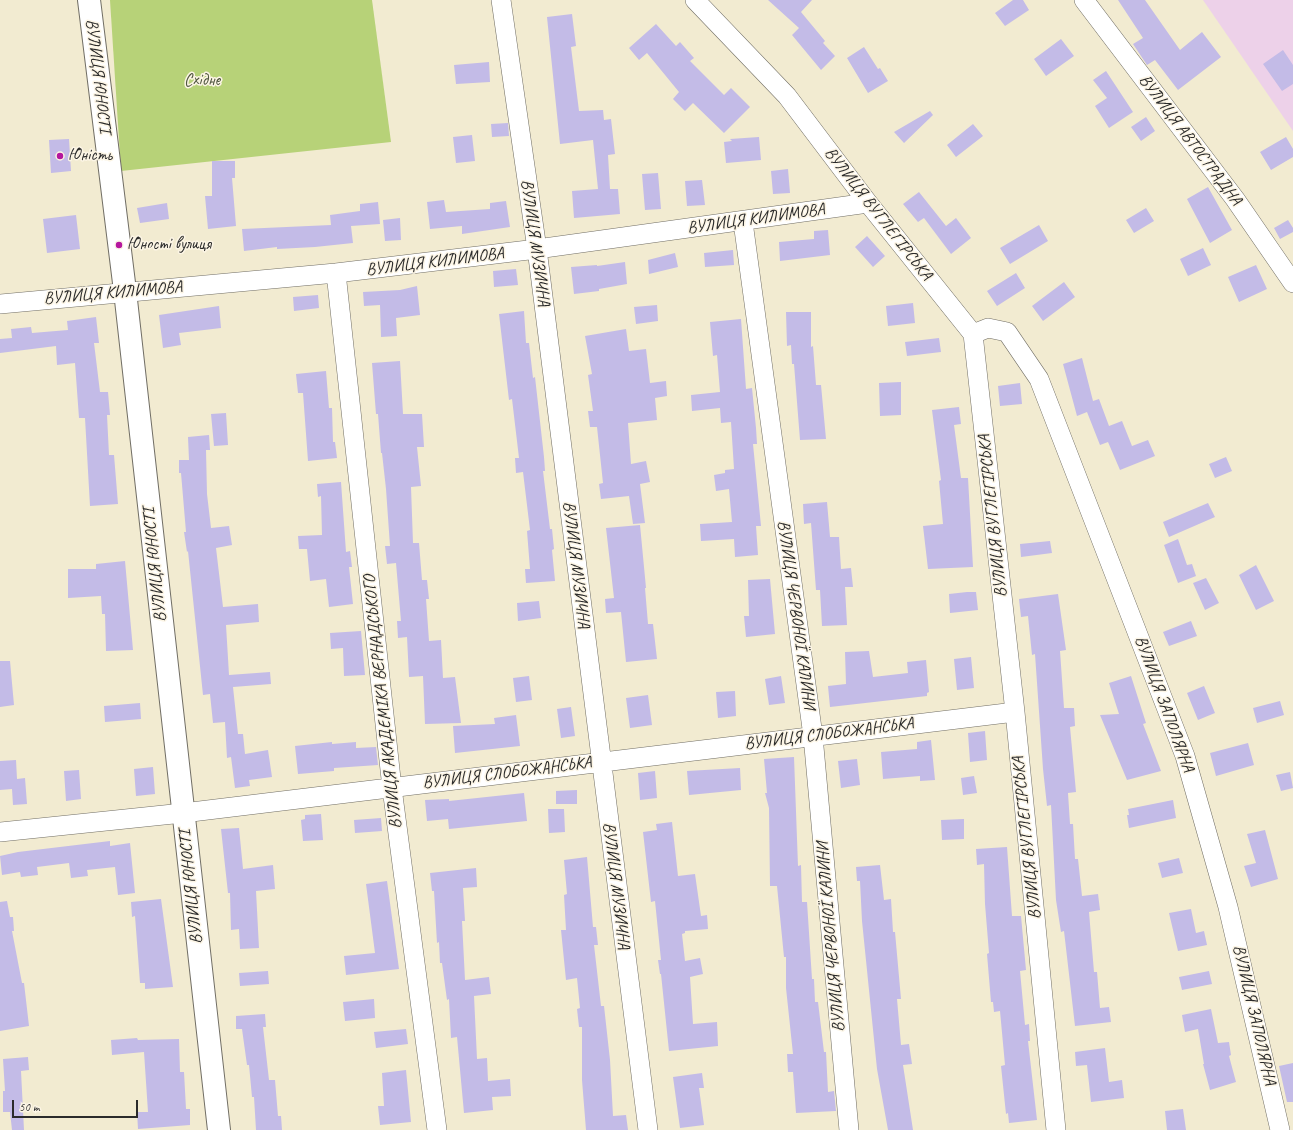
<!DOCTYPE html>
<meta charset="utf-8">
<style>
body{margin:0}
#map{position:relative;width:1293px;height:1130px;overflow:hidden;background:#f2ebd1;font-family:Caveat,sans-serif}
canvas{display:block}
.scale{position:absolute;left:12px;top:1100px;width:126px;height:18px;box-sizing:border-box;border:2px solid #2b2b2b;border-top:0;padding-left:5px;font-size:12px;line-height:14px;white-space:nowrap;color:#2b2b2b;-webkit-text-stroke:3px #fcf5e5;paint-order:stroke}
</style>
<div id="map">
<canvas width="1293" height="1130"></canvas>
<div class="scale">50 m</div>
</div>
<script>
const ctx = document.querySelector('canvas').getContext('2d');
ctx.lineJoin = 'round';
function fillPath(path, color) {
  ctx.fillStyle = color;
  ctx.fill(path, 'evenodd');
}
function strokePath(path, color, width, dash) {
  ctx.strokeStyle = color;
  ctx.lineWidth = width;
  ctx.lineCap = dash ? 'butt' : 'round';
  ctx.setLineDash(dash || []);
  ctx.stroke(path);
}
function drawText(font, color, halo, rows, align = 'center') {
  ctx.font = font + ' Caveat,sans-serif';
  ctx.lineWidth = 3;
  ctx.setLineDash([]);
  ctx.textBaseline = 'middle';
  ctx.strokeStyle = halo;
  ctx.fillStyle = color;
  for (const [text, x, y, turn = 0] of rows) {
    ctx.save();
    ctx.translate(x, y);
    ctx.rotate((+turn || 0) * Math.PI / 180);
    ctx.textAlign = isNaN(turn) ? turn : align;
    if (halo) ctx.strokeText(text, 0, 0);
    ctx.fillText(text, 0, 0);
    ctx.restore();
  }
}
fillPath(new Path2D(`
 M1203,0h90v131z`), '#edd1e9');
fillPath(new Path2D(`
 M110,0h262l19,142 -270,29z`), '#b7d278');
fillPath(new Path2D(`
 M768,0h44l-11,12 24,29 -2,2 12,13 -14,14 -29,-35 7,-7z
 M1013,0h10l6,10 -24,16 -10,-13z
 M1118,0h27l35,50 22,-18 19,25 -43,33 -23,-30 -8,5 -14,-21 10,-6z
 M572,14l4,32 -5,1 8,64 24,-1 1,10 7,-1 4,35 -7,1 2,34h8l2,25 -46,4 -2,-27 26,-2 -5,-49 -33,4 -13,-127z
 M656,24l20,22 4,-4 14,16 -4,3 34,34 7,-7 19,19 -26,26 -31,-30 -8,8 -12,-12 6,-7 -32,-39 -8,7 -10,-12z
 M1061,39l13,17 -28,20 -12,-17z
 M864,47l14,22 2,-1 8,13 -20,12 -21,-35z
 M1283,50l10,15v19l-11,7 -19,-27z
 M489,62l1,20 -34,2 -2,-19z
 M1106,71l27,41 -24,16 -14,-22 12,-8 -14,-18z
 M930,111l3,4 -29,28 -10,-11z
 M1146,117l9,14 -14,10 -10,-14z
 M508,123l1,13 -17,1 -1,-13z
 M973,124l10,12 -27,21 -9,-12z
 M472,135l3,26 -19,2 -3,-26z
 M759,137l2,23 -35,3 -2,-21 8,-1 -2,-2z
 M1286,137l7,12v8l-22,13 -11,-18z
 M69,139l2,32 -20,2 -2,-33z
 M212,161h23v17h-3l4,48 -28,3 -3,-33h7z
 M788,169l2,24 -17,1 -2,-23z
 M658,173l3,36 -16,1 -3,-36z
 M702,180l3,25 -18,1 -2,-25z
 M1208,187l24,43 -22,13 -23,-44z
 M919,192l27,34 10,-8 15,20 -20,16 -27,-36 -6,4 -15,-18z
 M444,200l2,12 44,-3v-6l16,-2 4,26 -48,7v-8l-32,3 -3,-27z
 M378,202l2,22 -29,2 2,17 -38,4 -38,2v-2l-33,4 -2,-22 89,-4 -1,-10 30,-4v-7z
 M167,203l2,16 -29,4 -3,-15z
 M1146,208l8,13 -20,12 -8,-13z
 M76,215l4,34 -33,4 -4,-34z
 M400,218l1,22 -16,1 -2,-21z
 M1288,220l5,8v4l-13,7 -6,-11z
 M1039,225l9,16 -38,23 -10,-16z
 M828,230l2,25 -50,6 -1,-19 35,-3v-8z
 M867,236l18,20 -12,11 -18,-20z
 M1203,248l8,17 -23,11 -8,-17z
 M733,250l1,15 -29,2 -1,-14z
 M675,253l3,14 -29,7 -1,-14z
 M625,262l2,22 -28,5v2l-25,3 -3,-27 26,-2v1z
 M1256,265l11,24 -28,13 -11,-25z
 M516,269l2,16 -24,2 -1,-16z
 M1016,273l9,15 -28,18 -10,-15z
 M1064,282l11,15 -32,24 -11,-15z
 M417,286l3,29 -24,3 1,18 -16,1 -1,-32 -16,1 -1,-14 37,-2z
 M318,295l1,13 -25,3 -1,-14z
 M913,303l2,20 -27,3 -2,-20z
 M657,305l1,16 -22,3 -2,-17z
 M219,306l2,22 -42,5 2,12 -18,3 -4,-33z
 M524,311l2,32h3l4,35 2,-1 9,80 1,14h-2l7,58h2l2,20 -2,1 3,31 -29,2 -1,-14h5l-3,-38 3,-1 -7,-58 -7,1 -1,-15h4l-7,-59 -3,1 -10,-86z
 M786,312h25v35l2,-1 3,39h5l5,54 -26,1 -6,-76h-2l-1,-19 -4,1z
 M96,317l3,26h-5l6,49h8l2,23h-3l2,40h5l4,49 -28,2 -5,-88h-6l-4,-55 -18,2 -1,-19 -56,7v-14l12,-1 -1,-9 20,-2 1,6 36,-3 -1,-9z
 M741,319l5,70 6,-1 4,40 1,16h-4l8,82h-5l2,29 -23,2 -1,-18 -33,2 -1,-17 32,-2 -3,-33 -13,2 -2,-16 11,-2v-3l9,-1 -3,-47 -10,1 -1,-15 -28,3 -1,-16 29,-3 -3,-37 -4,1 -3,-34z
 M626,329l3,22 17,-2 4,34 16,-2 1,15 -12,2 2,22 -29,3 3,41 15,-3 4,21 -10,2 5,39 -12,1 -4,-28 -28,3 -2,-15 4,-1 -6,-56h-7l-2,-16h5l-5,-36 4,-1 -7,-38z
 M939,338l2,14 -34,4 -2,-14z
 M1082,358l11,43 6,-2 10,27 13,-5 10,25 16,-6 7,16 -35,14 -12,-28 -8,3 -13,-33 -10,4 -14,-52z
 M400,361l3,53h19l2,33h-7l4,39 -10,1 2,56h6l3,37h5l2,19h-3l3,42 12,-1 2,38 12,-1 6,46 -36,1 -2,-48 -14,1 -2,-40 -9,1 -1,-17h4l-5,-58 -9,1 -2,-18h5l-4,-57 -4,-36h-1l-3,-39h-2l-4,-51z
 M326,371l3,37h3l1,34h2l2,16 -29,3 -5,-68h-5l-2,-19z
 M901,382v33l-21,1 -1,-33z
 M1020,383l2,21 -22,2 -2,-20z
 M959,407l2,17 -7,1 7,53h7l5,89 -45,2 -5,-43 20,-2 -4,-43 2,-1 -9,-70z
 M226,413l2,32 -14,1 -3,-32z
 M209,435l1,15h-4l1,44 4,34 18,-2 3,19 -16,3 7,59 35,-3 1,18 -33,3 3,50 41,-3 1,12 -38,3 5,47h5l2,20 23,-4 4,27 -23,3 1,6 -15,2 -4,-31 -4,1 -2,-36 -12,1 -3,-29 -7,1 -15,-144 -1,1 -3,-20h2l-5,-59h-2v-13h10l-1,-23z
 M1226,457l6,14 -17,7 -6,-14z
 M341,482l5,70 4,-1 2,16h-3l4,37 -24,3 -3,-28 -16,2 -3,-32h-8l-1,-13 24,-1 -1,-39 -3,1 -1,-13z
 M827,502l3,35h9l2,32 10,-1 2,19h-8l2,38 -25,1 -2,-36h-4l-5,-67 -7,1 -1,-20z
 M1208,503l7,14 -46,20 -6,-15z
 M640,525l6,63h-1l3,36h5l4,35 -31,3 -5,-50 -15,1 -1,-14 9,-1 -8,-70z
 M1178,539l9,26 5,-1 4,12 -18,7 -14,-38z
 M1050,541l2,12 -31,4 -1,-13z
 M125,561l8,89 -27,1 -1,-37h-3l-1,-18 -33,2v-29h28v-5z
 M1256,565l18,36 -18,9 -17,-35z
 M1206,578l13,25 -14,7 -12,-27z
 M770,579l5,55 -29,3 -2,-21h5l-1,-36z
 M967,592h9l2,18 -28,3 -1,-19z
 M1058,594l8,56 -6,1 4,57h10l1,18 -5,1 6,65 -8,1 2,31h3l2,35h3l4,37 16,-2 2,16 -11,2 5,60h3l3,36 9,-1 2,15 -36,4 -11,-95 -3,1 -5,-32 -5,-95 -4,1 -4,-37 -8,-115 -3,1 -4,-39 -7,1 -2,-18z
 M539,601l2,17 -23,3 -1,-18z
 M1191,621l6,15 -28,10 -6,-14z
 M361,631l4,44 -21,1 -1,-28 -12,1 -1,-16z
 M869,651l4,26 35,-4 -1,-11 19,-2 3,32 -2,1v3l-97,11 -2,-21 18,-2 -1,-32z
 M971,657l3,31 -17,2 -3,-31z
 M0,661h10l4,44 -14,2z
 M529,676l3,24 -16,2 -3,-24z
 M781,676l4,27 -16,2 -4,-26z
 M1131,676l15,47 -3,1 18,47 -34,9 -27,-65 19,-1 -10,-31z
 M1204,686l11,27 -17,7 -11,-27z
 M735,691l1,25 -18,2 -2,-26z
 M648,695l4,30 -22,3 -4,-30z
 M1280,701l4,14 -27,8 -4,-15z
 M140,703l1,16 -36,3 -1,-16z
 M571,707l4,29 -14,2 -4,-29z
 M516,715l4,31 -65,7 -2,-27 42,-2 -1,-6z
 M985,731l2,29 -17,2 -2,-29z
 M931,740l4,40 -15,1v-5l-37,3 -2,-27 36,-3v-7z
 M332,742v2l24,-2v6l20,-1 2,18 -44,3v3l-36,3 -3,-28z
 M1248,743l6,22 -38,11 -6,-23z
 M794,757l4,109 3,-1 1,37h5l5,77h2l1,23h3l6,50h2l2,40 6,-1 2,20 -40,2 -3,-41h-5l-1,-18h6l-7,-66v-31h-2l-7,-71h-7l-1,-78 -4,-15h2l-3,-34z
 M857,759l3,26 -19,3 -3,-27z
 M16,760l1,19 8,-1 2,26 -14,1 -1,-16 -12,1v-29z
 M153,767l2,27 -19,2 -2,-27z
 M740,768l1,22 -52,5 -2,-24z
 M79,770l2,29 -15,2 -2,-30z
 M655,771l2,27 -17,2 -2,-27z
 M1290,772l3,16 -12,3 -5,-16z
 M974,776l3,17 -14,2 -2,-17z
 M577,790v14h-21v-13z
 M524,793l3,28 -78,8 -1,-10 -21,2 -2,-21 24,-1v2z
 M1173,800l3,18 -47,10 -2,-13h2l-1,-6z
 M548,809h16l1,23 -16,1z
 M321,814l2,26 -20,1 -2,-21 4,-1v-4z
 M381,818l1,13 -27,2 -1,-13z
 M964,819v20l-22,1 -1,-20z
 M672,822l6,54 17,-2 6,42 6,-1 1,14 -23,2v2l-3,1 3,27 15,-3 3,16 -13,3 3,47 24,-2 1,24 -49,5 -8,-77h-1l-2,-14h3l-6,-59 -4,1 -8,-70 14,-2 -1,-6z
 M239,828l4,41 30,-4 2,24 -19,2 3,57 -19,1 -1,-20 -8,1 -1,-37h-2l-7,-64z
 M1265,830l13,49 -27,8 -7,-21 12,-3 -9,-29z
 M110,841v5l20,-3 5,50 -17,2 -3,-28 -28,3 1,6 -17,2 -2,-15 -32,4 1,8 -17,2 -1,-5 -18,3 -2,-19 18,-4z
 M1007,847l5,69h9l5,54 -6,1 5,54 4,-1 1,17h-2l9,79 -28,3 -1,-10 -2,1 -5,-48 4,-1 -5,-54 -6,1 -1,-10h-2l-4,-48 2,-1 -4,-49 -1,-40 -7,1 -1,-16z
 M587,857l6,70h3l2,18h-4l7,61h3l6,54 3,56 13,-1 2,15h-42l-4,-50v-53h-3l-2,-18 3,-1 -3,-30 -11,2 -5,-50h5l-2,-35 3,-1 -3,-34z
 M1179,858l4,15 -21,5 -4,-15z
 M880,865l4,35 7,-1 2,33h2l6,67h-4l4,46 8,-1 3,20 -9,1 10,65h-25l-11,-61 -15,-148 -2,-40h-3l-1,-14z
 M476,868l1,19 -14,1 2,33h-3l3,59 24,-3 2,17 -17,2 3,63 10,-1 1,23 22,-2 1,17 -19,1 1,13 -29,3 -7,-76 -6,1 -2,-39 -2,1 -5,-37h-2l-1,-21 -2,1 -3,-52h-2l-2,-18z
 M387,881l12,88 -53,6 -2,-19 31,-3 -9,-69z
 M161,899l12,88 -28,2v-6h-5l-5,-67 -3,1 -1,-15z
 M7,901l3,16h3l1,14h-2l10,52h2l5,43 -29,5v-129z
 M1191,909l5,24 8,-2 3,14 -29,6 -9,-38z
 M268,971l1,13 -29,2 -1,-13z
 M1209,971l3,13 -30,6 -3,-13z
 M374,999l1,19 -30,3 -2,-19z
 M1211,1009l7,34 11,-1 2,13 -2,1 7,26 -26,8 -7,-26h1l-6,-35 -13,3 -3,-17z
 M265,1014l1,13h-3l6,53h6l3,36h3l1,14h-26l-2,-33h-2l-3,-32h-2l-5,-36h-6v-13z
 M406,1029l2,15 -32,4 -2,-16z
 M137,1038l1,2 41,-1 1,33h4l2,37h4v16l-52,4 -1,-17h11l-4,-60 -32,3 -1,-15z
 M1105,1048l4,34 13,-2 2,18 -33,4 -4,-37 -11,1 -1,-14z
 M28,1057l1,13 -8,1 3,59h-12l-2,-18h-7v-21h2l-2,-32z
 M1293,1063v39h-6l-8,-36z
 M406,1070l5,52 -31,3 -2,-19h6l-2,-33z
 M702,1073l2,15h-5l5,37 -24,3 -7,-51z
 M1183,1109l3,21h-19l-2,-19z`), '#c3bbe7');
const street = new Path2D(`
 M501,0l36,249 111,881
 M695,0l92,96 81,107 105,131 42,378 41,418
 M1084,0l151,199 58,84
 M743,222l70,514 36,394
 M336,273l56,515 45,342
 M0,304l336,-31 201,-24 331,-46
 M973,334l15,-6 19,4 32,47 146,377 43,151 52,223
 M0,832l183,-19 832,-101`);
const secondary = new Path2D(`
 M89,0l36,291 94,839`);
strokePath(street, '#716e65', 20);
strokePath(secondary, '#716e65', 24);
strokePath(street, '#fff', 19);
strokePath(secondary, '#fff', 22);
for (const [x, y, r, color] of [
 [60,156,4,"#b5179e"],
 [119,245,4,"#b5179e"]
]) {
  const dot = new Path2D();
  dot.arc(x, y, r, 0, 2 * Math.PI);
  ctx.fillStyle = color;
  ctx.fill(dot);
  strokePath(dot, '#fcf5e5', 1.5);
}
drawText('17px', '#2b2b2b', '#fcf5e5', [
 ["ВУЛИЦЯ ЮНОСТІ",98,76,83],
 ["ВУЛИЦЯ АВТОСТРАДНА",1190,140,53],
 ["ВУЛИЦЯ ВУГЛЕГІРСЬКА",878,214,52],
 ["ВУЛИЦЯ КИЛИМОВА",756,219,-8],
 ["ВУЛИЦЯ МУЗИЧНА",535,243,82],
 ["ВУЛИЦЯ КИЛИМОВА",435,262,-7],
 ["ВУЛИЦЯ КИЛИМОВА",113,293,-5],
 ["ВУЛИЦЯ ВУГЛЕГІРСЬКА",993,516,-96],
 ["ВУЛИЦЯ ЮНОСТІ",155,565,-96],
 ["ВУЛИЦЯ МУЗИЧНА",576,565,83],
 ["ВУЛИЦЯ ЧЕРВОНОЇ КАЛИНИ",796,615,82],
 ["ВУЛИЦЯ АКАДЕМІКА ВЕРНАДСЬКОГО",383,702,-96],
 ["ВУЛИЦЯ ЗАПОЛЯРНА",1164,704,70],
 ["ВУЛИЦЯ СЛОБОЖАНСЬКА",829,734,-7],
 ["ВУЛИЦЯ СЛОБОЖАНСЬКА",507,773,-7],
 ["ВУЛИЦЯ ВУГЛЕГІРСЬКА",1027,838,-96],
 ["ВУЛИЦЯ МУЗИЧНА",616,886,83],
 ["ВУЛИЦЯ ЮНОСТІ",191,887,-96],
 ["ВУЛИЦЯ ЧЕРВОНОЇ КАЛИНИ",831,937,-95],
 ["ВУЛИЦЯ ЗАПОЛЯРНА",1254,1015,77]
]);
drawText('17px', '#4e553e', '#fcf5e5', [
 ["Східне",202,81]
]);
drawText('17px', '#2b2b2b', '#fcf5e5', [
 ["Юність",68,156],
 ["Юності вулиця",127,245]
], 'left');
</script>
